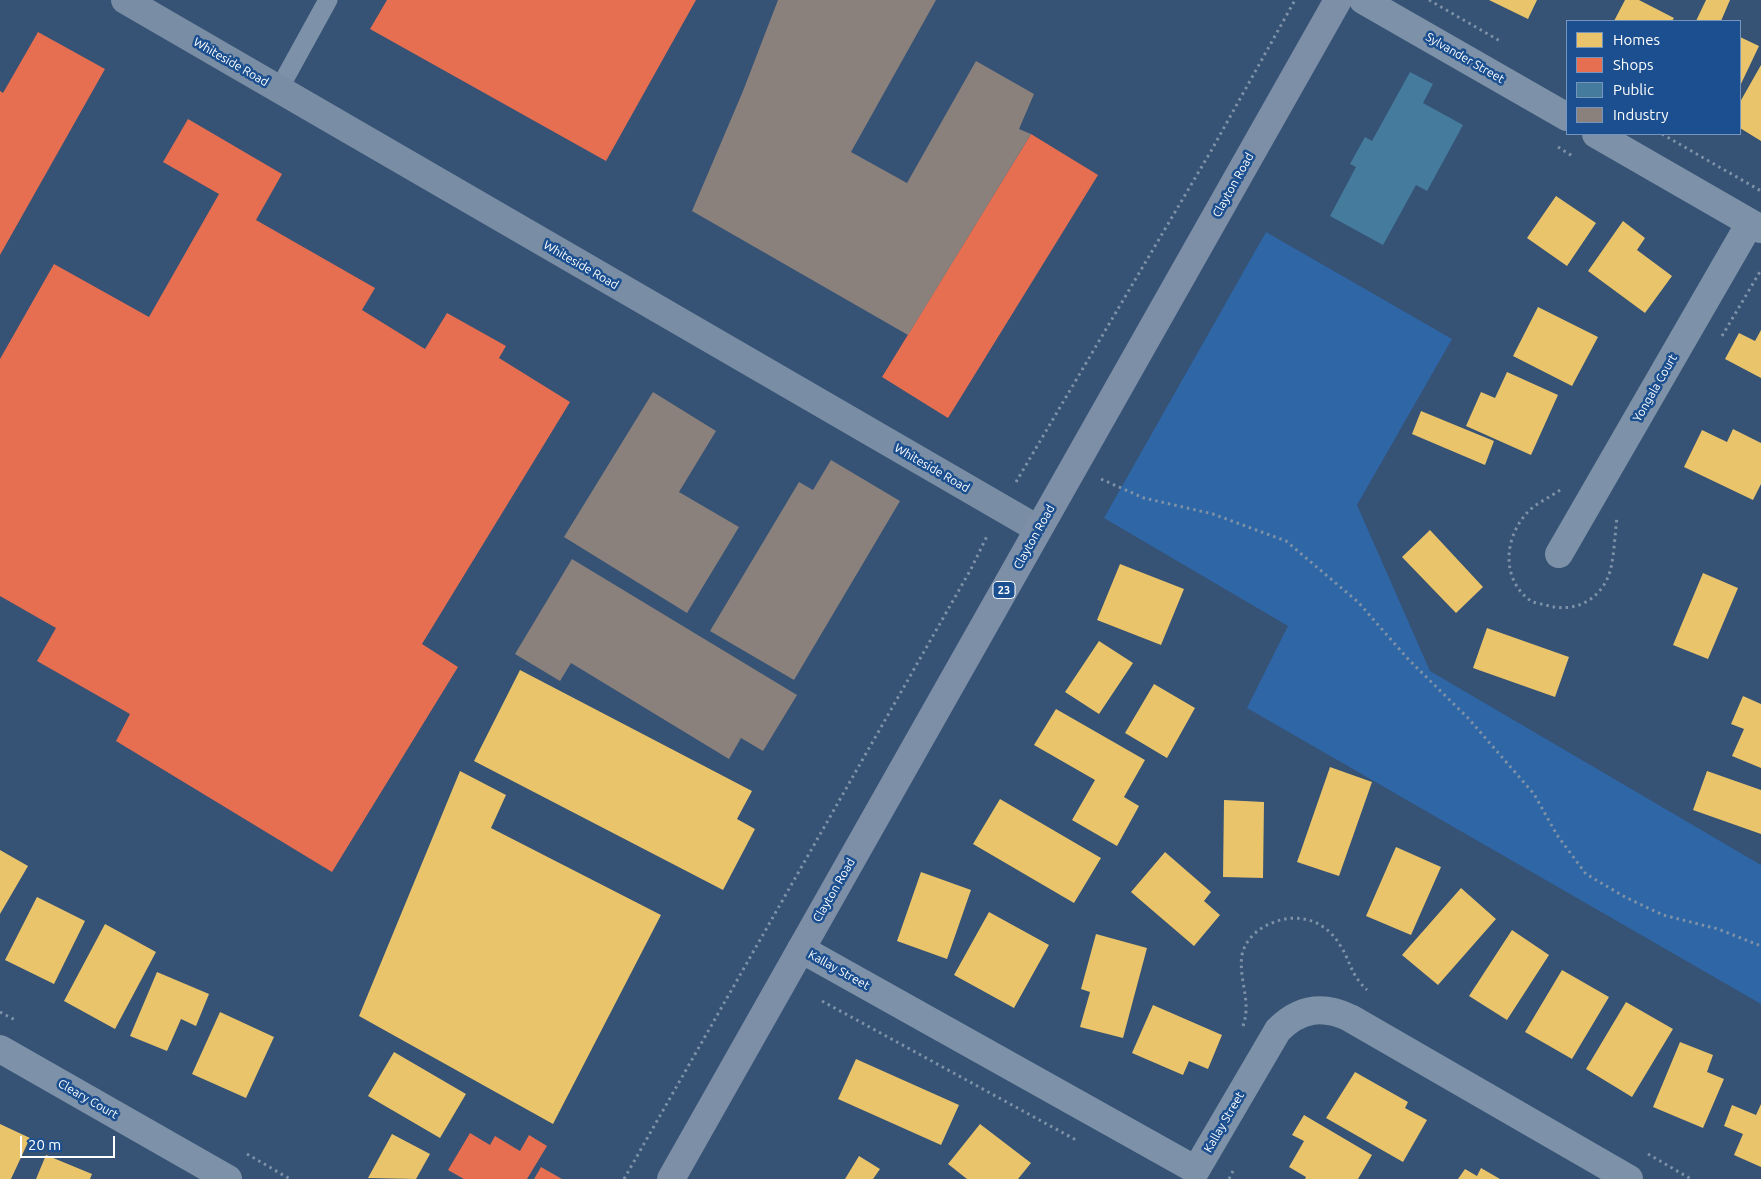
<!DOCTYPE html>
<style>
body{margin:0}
#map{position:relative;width:1761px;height:1179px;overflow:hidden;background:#365274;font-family:Ubuntu,sans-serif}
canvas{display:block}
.legend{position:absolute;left:1566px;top:20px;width:175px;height:115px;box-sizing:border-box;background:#1b4f8f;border:1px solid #7695bc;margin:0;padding:6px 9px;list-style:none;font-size:15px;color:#fff}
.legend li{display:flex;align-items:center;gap:10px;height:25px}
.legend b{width:25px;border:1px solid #7695bc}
.scale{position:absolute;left:20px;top:1136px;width:95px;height:22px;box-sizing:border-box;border:2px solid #fff;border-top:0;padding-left:6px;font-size:15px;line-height:18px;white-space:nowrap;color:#fff;-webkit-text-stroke:4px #1b4f8f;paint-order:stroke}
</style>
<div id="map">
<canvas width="1761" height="1179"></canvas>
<ul class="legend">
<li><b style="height:14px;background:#e9c46a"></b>Homes</li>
<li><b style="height:14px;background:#e76f51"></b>Shops</li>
<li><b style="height:14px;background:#457b9d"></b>Public</li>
<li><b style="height:14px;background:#8a817c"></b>Industry</li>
</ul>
<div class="scale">20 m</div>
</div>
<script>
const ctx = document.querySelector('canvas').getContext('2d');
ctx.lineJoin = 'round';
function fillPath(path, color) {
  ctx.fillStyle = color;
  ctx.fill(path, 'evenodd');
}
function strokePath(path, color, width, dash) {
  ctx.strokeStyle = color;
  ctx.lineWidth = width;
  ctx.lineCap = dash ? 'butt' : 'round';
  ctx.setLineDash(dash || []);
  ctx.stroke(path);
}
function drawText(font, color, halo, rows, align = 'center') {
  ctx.font = font + ' Ubuntu,sans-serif';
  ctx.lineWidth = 5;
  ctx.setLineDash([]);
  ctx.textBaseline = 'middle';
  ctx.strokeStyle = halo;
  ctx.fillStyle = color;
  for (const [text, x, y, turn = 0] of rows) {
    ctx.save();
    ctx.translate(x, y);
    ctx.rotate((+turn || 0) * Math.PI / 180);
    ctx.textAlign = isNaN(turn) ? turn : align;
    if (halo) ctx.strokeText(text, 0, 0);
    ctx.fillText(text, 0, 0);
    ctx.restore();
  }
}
fillPath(new Path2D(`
 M1266,232l186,107 -95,166 73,166 331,194v139l-514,-296 41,-82 -184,-108z`), '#2f66a5');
fillPath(new Path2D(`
 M1489,0h48l-9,19z
 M1625,0h14l35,18 -2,3h-58z
 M1706,0h24l-9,21h-25z
 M1740,37l19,9 -19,40z
 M1761,65v76l-21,-13v-26z
 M1556,196l40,27 -29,43 -40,-28z
 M1623,221l22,17 -8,12 35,26 -27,37 -57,-42z
 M1538,307l60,30 -26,49 -59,-30z
 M1761,330v48l-36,-19 14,-26 16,8z
 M1507,372l51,23 -27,60 -65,-29 15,-34 14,6z
 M1421,411l73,30 -9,24 -73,-31z
 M1733,429l28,14v41l-8,16 -69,-33 18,-37 25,12z
 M1430,530l53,57 -27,26 -54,-56z
 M1120,564l64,25 -23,56 -64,-25z
 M1703,573l35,15 -30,71 -35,-14z
 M1487,628l82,29 -14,40 -82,-29z
 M1099,641l34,22 -34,51 -34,-22z
 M520,670l232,121 -15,28 18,10 -32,61 -249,-129z
 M1154,684l41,24 -28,50 -42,-25z
 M1743,696l18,8v64l-29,-12 12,-27 -13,-5z
 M1056,709l89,51 -21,37 15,9 -22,40 -45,-26 23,-40 -61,-35z
 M1330,767l42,15 -33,94 -42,-14z
 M460,771l46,24 -15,33 170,87 -108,209 -194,-108z
 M1707,771l54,19v44l-68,-24z
 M1000,799l101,59 -27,45 -101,-59z
 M1224,800l40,2 -1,76 -40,-1z
 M1396,847l45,20 -30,68 -45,-19z
 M0,850l28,16 -28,48z
 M1165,852l46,40 -7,9 16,14 -26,31 -63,-54z
 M921,872l50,18 -24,69 -50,-18z
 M1461,888l35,31 -58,66 -36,-30z
 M37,897l48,24 -31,63 -49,-24z
 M989,912l60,33 -35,63 -60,-33z
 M105,924l51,28 -41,77 -51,-28z
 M1512,930l37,25 -42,65 -38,-24z
 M1096,934l51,14 -24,90 -43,-11 10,-35 -9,-3z
 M1562,970l47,27 -37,62 -47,-27z
 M157,972l52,22 -13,32 -15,-7 -14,32 -37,-15z
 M1626,1002l47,27 -41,68 -46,-28z
 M1153,1005l69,30 -14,34 -19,-8 -6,14 -51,-22z
 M220,1012l54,25 -28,61 -54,-24z
 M1680,1042l33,13 -6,17 17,7 -21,49 -50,-21z
 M394,1052l72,42 -26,44 -72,-42z
 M856,1059l103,46 -18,40 -103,-46z
 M1355,1072l53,30 -3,6 22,12 -24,42 -77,-44z
 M1761,1104v63l-27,-12 9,-21 -19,-8 8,-21 24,10z
 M1304,1115l68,40 -14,24h-53l1,-2 -17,-10 15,-26 -12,-6z
 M0,1124l30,14 -19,41h-11z
 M980,1124l51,39 -13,16h-51l-19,-15z
 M392,1134l38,20 -14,25 -48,-1z
 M46,1155l46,19 -2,5h-54z
 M859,1156l21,13 -7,10h-28z
 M1481,1168l19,11h-42l7,-10 12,7z`), '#e9c46a');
fillPath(new Path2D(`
 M387,0h309l-90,161 -236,-132z
 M38,32l67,37 -105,186v-164l3,2z
 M188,119l94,55 -26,46 119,68 -13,22 63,39 22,-36 59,33 -7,12 71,44 -148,242 36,23 -126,205 -216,-131 14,-27 -93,-53 19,-33 -56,-32v-237l54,-95 95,53 70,-123 -56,-32z
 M1031,134l67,41 -150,243 -66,-41z
 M470,1133l20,12 5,-9 25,15 9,-16 18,11 -20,33h-63l-16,-9z
 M541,1167l21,12h-28z`), '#e76f51');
fillPath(new Path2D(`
 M1410,72l23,12 -10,19 40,22 -36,66 -11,-6 -33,60 -53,-29 26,-49 -6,-3 15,-27 7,4z`), '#457b9d');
fillPath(new Path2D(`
 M778,0h158l-85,152 56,31 69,-122 58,33 -15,35 12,5 -123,201 -216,-124 51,-120z
 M653,392l63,39 -37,61 60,35 -52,86 -123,-76z
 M831,460l69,41 -106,179 -84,-49 89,-149 14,8z
 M572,559l225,136 -34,56 -22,-13 -12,21 -158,-96 -11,18 -45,-27z`), '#8a817c');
strokePath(new Path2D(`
 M1429,0l71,41
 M1662,134l99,57
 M1558,147l16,10
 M1722,336l39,-66
 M1101,479l43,19 69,16 73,27 72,61 51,58 59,58 66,76 23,41 29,39 39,23 38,18 55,14 43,17
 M1016,482l195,-331 84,-151
 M1560,490c-11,8 -26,14 -34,24 -22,25 -25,66 5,87 4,2 10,3 15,4 25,8 51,-2 62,-28 6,-13 7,-45 9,-60
 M822,1001l254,139
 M0,1012l17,9
 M1243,1026c9,-25 -5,-47 -1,-71 3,-15 16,-27 30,-32 26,-11 53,-3 68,22 11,17 10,29 27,45
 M247,1154l43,25
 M1648,1154l43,25
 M624,1179l347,-610 17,-35
 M1229,1179l4,-8`), '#7d92a8', 3, [2.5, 4]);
strokePath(new Path2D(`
 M279,89l49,-89`), '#7d92a8', 19);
strokePath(new Path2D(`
 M1363,0l204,117
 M1596,134l165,95
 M1559,554l191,-331
 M801,949l395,221 82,-140c22,-22 45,-25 72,-12l279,161
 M0,1049l228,130`), '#7d92a8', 28);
strokePath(new Path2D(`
 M125,0l913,529`), '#798da4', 28);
strokePath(new Path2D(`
 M671,1179l667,-1179`), '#7d8ea7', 28);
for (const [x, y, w] of [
 [1004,590,22]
]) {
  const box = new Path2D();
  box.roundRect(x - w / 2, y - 8.5, w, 17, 4);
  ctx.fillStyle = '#1b4f8f';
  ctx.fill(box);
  strokePath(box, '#fff', 1);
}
drawText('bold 11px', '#fff', null, [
 ["23",1004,590]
]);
drawText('12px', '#fff', '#1b4f8f', [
 ["Sylvander Street",1465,58,30],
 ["Whiteside Road",231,62,30],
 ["Clayton Road",1233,185,-61],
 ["Whiteside Road",581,265,30],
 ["Yongala Court",1655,388,-60],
 ["Whiteside Road",932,468,30],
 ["Clayton Road",1034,537,-61],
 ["Clayton Road",834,890,-60],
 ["Kallay Street",839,970,29],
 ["Cleary Court",88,1099,30],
 ["Kallay Street",1224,1122,-60]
]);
</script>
